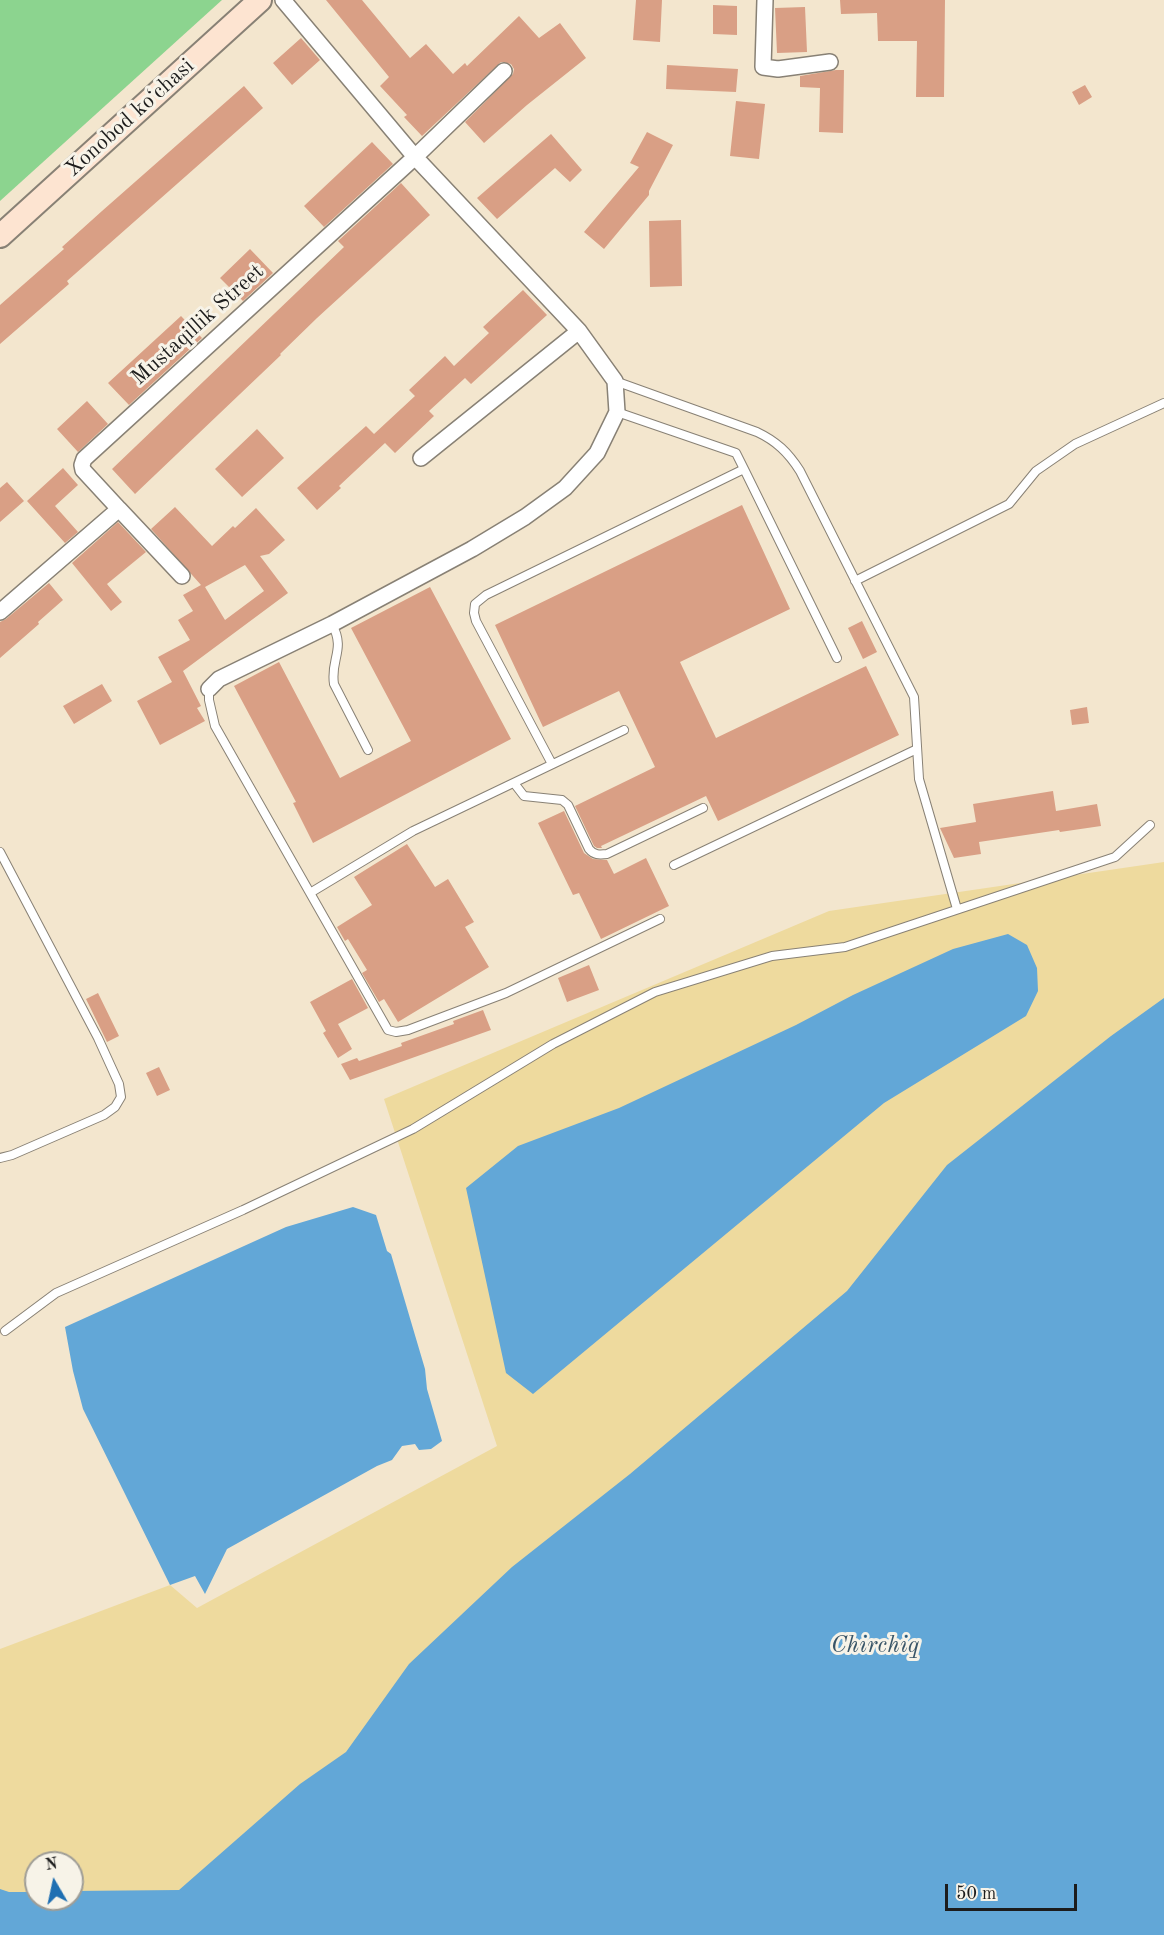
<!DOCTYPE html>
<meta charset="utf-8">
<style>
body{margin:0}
#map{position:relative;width:1164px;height:1935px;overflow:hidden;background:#f3e6ce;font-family:"Old Standard TT",serif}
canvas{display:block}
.north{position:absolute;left:24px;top:1851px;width:60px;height:60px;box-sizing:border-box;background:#f7f3e8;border:2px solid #9f9d96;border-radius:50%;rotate:351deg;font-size:16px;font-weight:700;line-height:24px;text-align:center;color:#1c1c1c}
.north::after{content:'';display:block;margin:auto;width:21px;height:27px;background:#1f6fb2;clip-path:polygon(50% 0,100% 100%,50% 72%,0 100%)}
.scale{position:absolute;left:945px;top:1884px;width:132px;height:27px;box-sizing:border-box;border:3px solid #1c1c1c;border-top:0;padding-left:8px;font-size:18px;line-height:21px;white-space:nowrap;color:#1c1c1c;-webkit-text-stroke:4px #f7f3e8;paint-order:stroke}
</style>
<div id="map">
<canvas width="1164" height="1935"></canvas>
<div class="north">N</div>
<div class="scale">50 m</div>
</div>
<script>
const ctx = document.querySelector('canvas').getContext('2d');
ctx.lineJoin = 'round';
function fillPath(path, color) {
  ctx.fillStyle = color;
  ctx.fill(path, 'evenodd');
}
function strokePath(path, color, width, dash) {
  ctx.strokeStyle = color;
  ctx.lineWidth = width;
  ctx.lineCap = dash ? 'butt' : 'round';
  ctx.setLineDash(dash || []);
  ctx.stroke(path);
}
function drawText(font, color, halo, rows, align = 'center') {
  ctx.font = font + ' "Old Standard TT",serif';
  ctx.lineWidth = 6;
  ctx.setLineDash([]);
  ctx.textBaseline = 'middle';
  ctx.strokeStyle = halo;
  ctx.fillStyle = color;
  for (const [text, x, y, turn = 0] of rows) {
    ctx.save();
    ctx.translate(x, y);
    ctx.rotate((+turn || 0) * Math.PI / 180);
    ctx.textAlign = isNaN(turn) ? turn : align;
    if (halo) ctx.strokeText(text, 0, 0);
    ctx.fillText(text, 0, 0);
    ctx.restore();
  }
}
fillPath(new Path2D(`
 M0,0h222l-222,201z`), '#8cd48f');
fillPath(new Path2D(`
 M1164,862v1073h-1164v-286l170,-64 27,23 300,-162 -113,-347 445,-188zM36,1863h36v36h-36z`), '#eeda9e');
fillPath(new Path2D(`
 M1008,934l19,11 10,23 1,23 -12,25 -142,87 -351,291 -27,-21 -40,-185 52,-42 101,-38 177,-83 57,-30 100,-46z
 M1164,998v937h-1164v-46l9,3h27v7h36v-8l107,-1 121,-106 46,-32 63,-88 103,-97 118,-93 217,-183 100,-126 164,-129z
 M353,1207l23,8 11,36 4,3 34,115 2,20 15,52 -11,8 -12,1 -4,-6 -13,2 -10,14 -15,6 -150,83 -22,45 -10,-18 -25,9 -87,-176 -10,-38 -8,-44 221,-100z`), '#62a7d7');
fillPath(new Path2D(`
 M326,0h36l48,58 16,-14 27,30 12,-11 2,3 52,-50 20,22 21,-15 26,35 -59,47 -43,38 -19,-21 48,-48 1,-5 -3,-5 -10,-2 -79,74 -18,-19 3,-2 -27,-29 9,-9z
 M636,0h26l-2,42 -27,-2z
 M840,0h105l-1,97h-28l1,-56h-39l-1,-28 -36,1z
 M713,5l24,1v29l-24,-1z
 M805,7l2,45 -30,1 -2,-45z
 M301,38l19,22 -28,25 -19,-22z
 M667,65l71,4 -2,23 -70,-3z
 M836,70h8l-1,63 -24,-1 1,-44 -20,-1v-11z
 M1085,85l7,12 -13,8 -7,-13z
 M244,86l19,22 -154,136 -42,37 2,3 -69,60v-39l64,-56 -2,-2 40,-36z
 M736,101l29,3 -6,55 -29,-3z
 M647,132l26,13 -24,46v4l-45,54 -20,-17 55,-65 -9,-4z
 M551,134l31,36 -12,12 -15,-14 -58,51 -20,-21z
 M372,142l21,22 -69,63 -20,-21z
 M401,183l29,32 -113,103 -37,36 1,1 -146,139 -23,-25 232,-222 -6,-6z
 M681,220l1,66 -32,1 -1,-66z
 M250,249l23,24 -30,28 -23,-23z
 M523,290l24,25 -76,69 -6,-6 -36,33 5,5 -39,37 -10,-10 -46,43 2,2 -24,22 -20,-22 69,-62 8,8 41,-38 -6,-6 36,-34 9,10 35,-33 -6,-6z
 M181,316l21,22 -73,67 -21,-22z
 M87,401l21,23 -30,28 -21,-23z
 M257,429l27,29 -42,39 -27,-28z
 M63,468l15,17 -23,21 23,26 -13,11 -38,-42z
 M7,482l17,19 -24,21v-34z
 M742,505l48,104 -110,53 36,76 150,-72 33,69 -181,86 -12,-25 -105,50 1,2h-5l-3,-2 -19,-40 80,-39 -36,-76 -76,36 -48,-102z
 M175,507l37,39 21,-20 2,2 21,-20 29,32 -16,14 -9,2 28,37 -105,78 18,35 -4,2 8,13 -45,24 -23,-44 35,-19 -14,-25 32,-17 -12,-20 15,-9 -10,-16 18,-10 -50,-56zM245,565l19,26 -39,29 -20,-33z
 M118,522l28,30 -39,32 15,18 -11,9 -39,-48z
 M49,583l14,17 -25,22 1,2 -39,34v-36l6,-3z
 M430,587l81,152 -198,104 -20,-40 3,-1 -62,-116 45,-24 61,116 71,-37 -60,-113z
 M862,621l15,31 -14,7 -15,-31z
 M102,684l10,17 -38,23 -11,-18z
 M1087,707l2,16 -17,2 -2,-15z
 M1053,791l3,20 41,-7 4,22 -41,6 -1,-2 -80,12 2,12 -27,4 -14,-30 36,-6 -3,-18z
 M564,811l20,42 9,6 14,1 7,14 32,-16 23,48 -68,33 -22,-46 -6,2 -35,-72z
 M407,844l28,43 13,-8 26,43 -9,5 24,40 -91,55 -14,-23 -5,3 -17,-29 5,-3 -19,-31 -3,2 -8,-14 35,-22 -18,-28z
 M589,965l10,25 -32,12 -9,-24z
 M352,979l16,29 -30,16 14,25 -14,9 -15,-25 3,-2 -16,-29z
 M98,993l21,43 -12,6 -21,-43z
 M483,1010l8,20 -141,50 -9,-16 16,-6 2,3 43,-15 -1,-3 53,-19 -1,-3z
 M159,1067l11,23 -13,6 -11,-23z`), '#d99f85');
const lane = new Path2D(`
 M615,381l142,51c19,9 31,20 43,39l114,226 5,82 38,130
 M744,469l93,189
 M855,581l154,-77 27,-33 39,-27 89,-41
 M332,624c14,26 -2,35 2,60l34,66
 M209,689v11l6,26 173,304 8,2 12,-2 98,-37 154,-74
 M552,764l-76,-143 -2,-8 1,-9 11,-9 258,-126 -8,-16 -119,-41
 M514,783l10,13 38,4 6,5 21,44c5,6 10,6 18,5l96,-46
 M0,852l98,186 21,46 2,13 -6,10 -11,8 -92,40 -12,3
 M674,865l243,-116
 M310,893l103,-62 211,-101
 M5,1331l51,-38 187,-83 170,-81 140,-85 102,-52 117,-36 73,-9 270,-90 35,-32`);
const street = new Path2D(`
 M765,0l-2,67 15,2 52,-7
 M421,458l158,-127
 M119,509l63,67
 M0,612l119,-103 -36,-39 -1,-5 2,-6 331,-302 89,-86
 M209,689l10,-10 113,-55 140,-75 53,-32 40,-29 32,-35 20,-41 -2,-31 -36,-50 -164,-174 -132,-157`);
const secondary = new Path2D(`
 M0,236l260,-236`);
strokePath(lane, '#888175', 10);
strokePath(street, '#888175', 18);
strokePath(secondary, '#888175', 26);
strokePath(lane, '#fff', 8);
strokePath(street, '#fff', 15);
strokePath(secondary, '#fde4d1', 22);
drawText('22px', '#1c1c1c', '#f7f3e8', [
 ["Xonobod koʻchasi",130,118,-42],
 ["Mustaqillik Street",198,325,-42]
]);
drawText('italic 24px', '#385467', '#f7f3e8', [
 ["Chirchiq",875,1646]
]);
</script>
